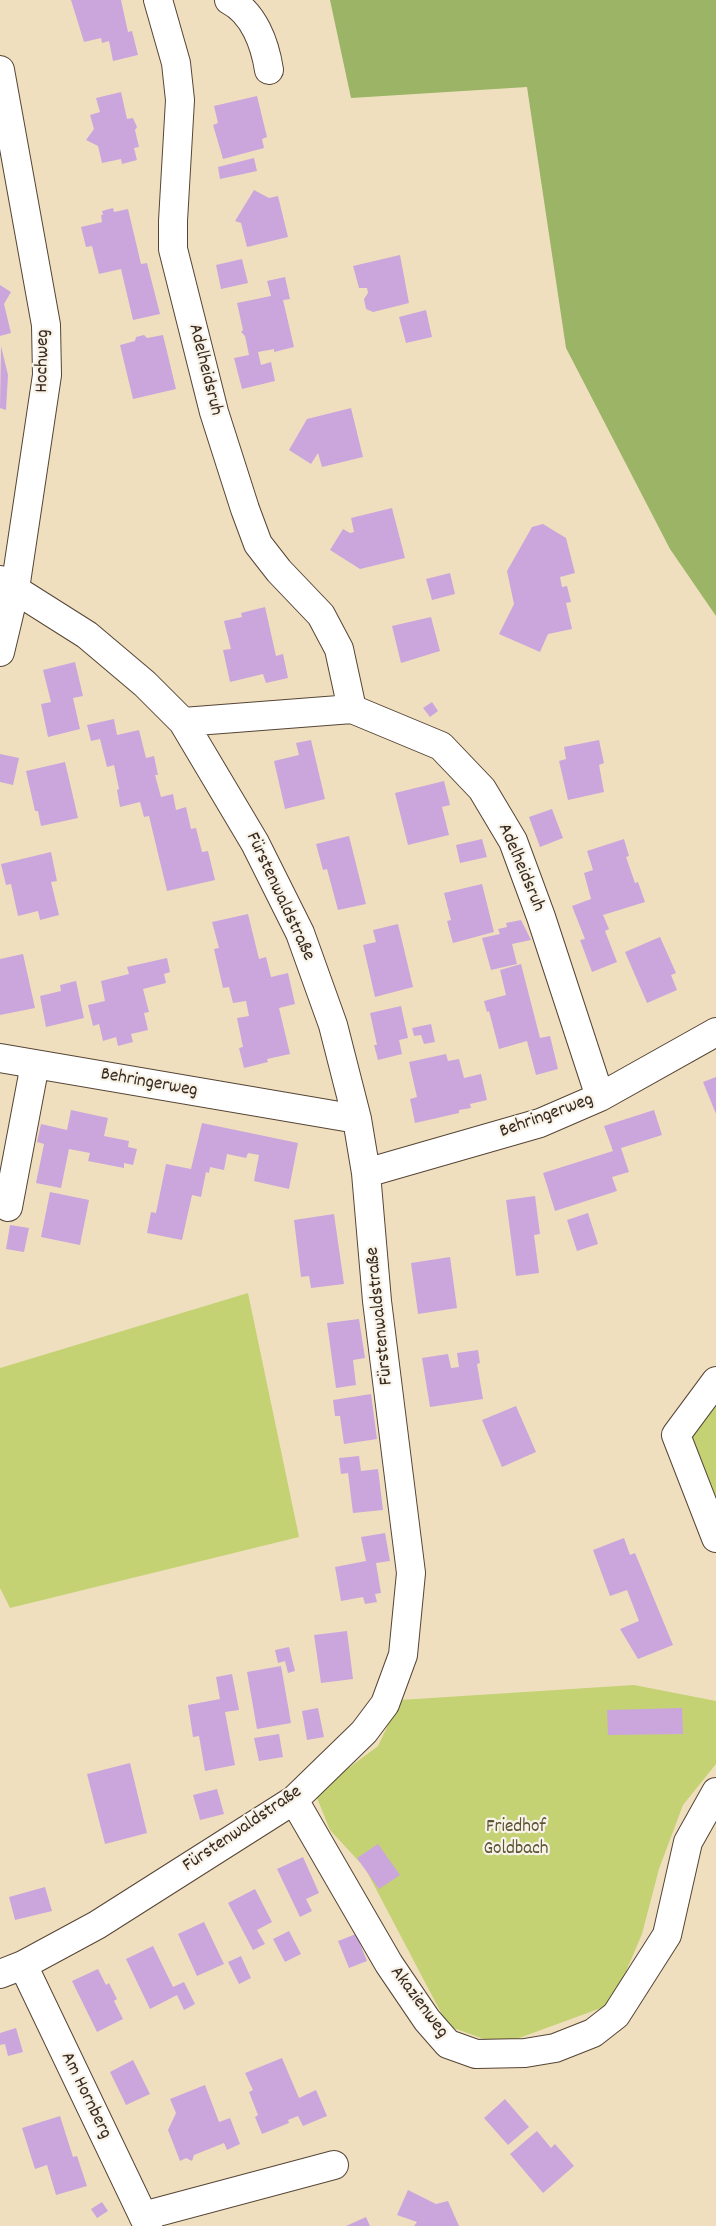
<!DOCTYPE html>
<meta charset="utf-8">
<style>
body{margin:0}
canvas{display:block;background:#efdfbe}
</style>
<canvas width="716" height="2226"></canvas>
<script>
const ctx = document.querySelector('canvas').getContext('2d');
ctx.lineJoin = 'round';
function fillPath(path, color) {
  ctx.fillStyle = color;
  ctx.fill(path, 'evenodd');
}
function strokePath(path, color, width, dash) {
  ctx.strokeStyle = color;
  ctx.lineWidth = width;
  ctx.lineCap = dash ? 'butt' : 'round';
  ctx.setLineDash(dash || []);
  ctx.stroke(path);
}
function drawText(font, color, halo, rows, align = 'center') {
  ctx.font = font + ' Dekko,sans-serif';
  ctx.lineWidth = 4.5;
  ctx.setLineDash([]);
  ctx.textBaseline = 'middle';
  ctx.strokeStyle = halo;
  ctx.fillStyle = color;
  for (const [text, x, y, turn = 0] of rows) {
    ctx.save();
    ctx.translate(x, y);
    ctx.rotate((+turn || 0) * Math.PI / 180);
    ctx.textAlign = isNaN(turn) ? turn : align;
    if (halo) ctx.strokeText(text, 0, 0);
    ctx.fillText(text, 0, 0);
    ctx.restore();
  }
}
fillPath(new Path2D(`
 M248,1293l51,244 -289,71 -10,-20v-220z
 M716,1399v116l-28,-73z
 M634,1685l82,16v63l-33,41 -24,64 -17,65 -30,70 -112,41 -52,-19 -83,-158 -35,-38 -13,-32 6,-11 55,-41 22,-46z`), '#c4d274');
fillPath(new Path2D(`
 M330,0h386v616l-46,-67 -104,-201 -39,-261 -176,11z`), '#9bb466');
fillPath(new Path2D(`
 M71,0h50l7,32 4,-1 6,24 -25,6 -4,-20 -7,2 -1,-5 -17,4z
 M121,92l6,27 6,-1 4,9 -2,3 4,17 -5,1 3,12 -15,4 -1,-5 -19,4 -4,-17 -12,-6 8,-11 -4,-14 10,-3 -4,-14z
 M257,96l10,41 -5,2 2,9 -41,11 -10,-34 5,-2 -4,-17z
 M254,158l3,13 -37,8 -2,-12z
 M254,190l15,8 9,-2 10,41 -41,10 -6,-24 -6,-2z
 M113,208l1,4 14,-3 13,55 6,-1 13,51 -27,6 -12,-51 -22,5 -7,-28 -6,1 -5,-20 21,-5 -1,-7h2l-1,-4z
 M400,255l9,48 -36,9 -7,-3 -2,-10 4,-6 -1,-5h-8l-6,-22z
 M242,259l6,24 -27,6 -5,-24z
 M285,277l5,22 -7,1 11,47 -20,5v-3l-16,3 3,13 10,-3 4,19 -33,8 -8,-31 15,-3 -4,-19 -4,-4 2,-2 -6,-27 34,-7 -4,-15z
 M0,285l11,7 -7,12 7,29 -11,3z
 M426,310l6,27 -26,6 -7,-26z
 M144,335l3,3 16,-3 13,54 -43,10 -13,-54 15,-4 1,-4z
 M1,346l7,29 -2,35 -6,-2z
 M351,408l12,49 -41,10 -4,-14 -7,11 -22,-14 18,-31z
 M392,508l13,50 -45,11 -30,-19 13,-21 7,4 4,-1 -3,-14z
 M543,524l23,14 9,35 -15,4 2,10 5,-1 4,16 -5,1 6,26 -24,5 -8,18 -41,-18 15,-30 -7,-33 25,-44z
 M450,573l5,21 -23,6 -6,-21z
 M265,607l11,49 7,-2 5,24 -22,5 -3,-9 -33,8 -7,-32 8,-1 -7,-28 18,-4 -1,-4z
 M431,617l9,34 -39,12 -9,-37z
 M75,662l8,34 -10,2 7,31 -32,8 -7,-33 10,-2 -8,-32z
 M432,702l6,9 -8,6 -7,-9z
 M114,719l3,16 22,-5 7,28 8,-2 4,19h-3l6,22 12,-3 3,16 10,-3 5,22 5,-1 6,24 6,-1 7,29 -48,11 -18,-75 -5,1 -4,-15 -20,5 -3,-17 2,-1 -5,-24 -7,2 -7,-28 -9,2 -4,-16z
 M311,740l14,59 -40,10 -11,-48 25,-6 -3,-12z
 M599,740l5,23 -5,2 5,27 -36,8 -9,-39 7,-2 -2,-12z
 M0,754l19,4 -6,27 -13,-3z
 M65,762l13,56 -37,8 -3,-15h-3l-9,-40z
 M444,781l6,24 -8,2 7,28 -41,10 -13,-52z
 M552,809l11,29 -23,9 -11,-30z
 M349,836l17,68 -28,6 -11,-41 -4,1 -7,-26z
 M482,839l5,18 -27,6 -4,-18z
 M624,839l5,17 -3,1 9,26 3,-1 7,20 -42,13 6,14 -4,2 12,31 -25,10 -12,-32 5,-1 -13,-33 19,-7 -7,-26 9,-3 -6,-19z
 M51,852l6,29 -6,1 8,33 -19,5 -2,-9 -20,5 -7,-32 -5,1 -5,-21z
 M482,884l12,48 -41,11 -6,-22 4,-1 -7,-27z
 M248,914l11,45 7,-2 5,20 17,-4 7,31 -16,4 11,46 -23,5 1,3 -24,6 -5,-20 4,-1 -6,-29 12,-2 -3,-15 -13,2 -4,-16 -6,1 -9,-39 5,-1 -7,-26z
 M521,920l10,20 -19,4 5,20 -26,6 -9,-32 18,-4 -2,-5 9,-2 -1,-4z
 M398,924l15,63 -38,10 -12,-52 13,-3 -3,-12z
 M660,937l16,36 -5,2 6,15 -30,13 -22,-51z
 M23,954l12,54 -35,7v-56z
 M167,958l3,14 -6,2 2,9 -23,6 6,23 -5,1 4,17 -17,4 2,8 -15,4 -2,-9 -13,4 -4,-17 -6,2 -5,-21 17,-4 -4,-20 28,-7 -2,-7z
 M521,964l19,74 10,-2 8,33 -22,6 -9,-34 -28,8 -10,-38 -2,1 -3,-11 22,-6 -6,-25z
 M76,981l8,37 -38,9 -6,-31 21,-5 -1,-6z
 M401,1006l7,32 -9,2 3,14 -24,6 -4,-15h3l-7,-32z
 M431,1024l4,18 -11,2 -3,-9 -7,1 -2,-8z
 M446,1054l2,7 11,-2 5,19 17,-4 6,26 -17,4 1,4 -12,2v3l-44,10 -5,-24 7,-2 -8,-35z
 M716,1077v37l-13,-32z
 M71,1110l37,8 -4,18 25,5 -1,6 9,2 -4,16 -9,-2v5l-36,-7 2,-8 -21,-4 -8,39 -25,-5 8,-39 -7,-2 4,-18 26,6z
 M654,1110l8,25 -41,13 8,24 -17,5 5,14 -62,20 -12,-38 70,-22 -9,-25z
 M202,1123l96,20 -9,46 -35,-8 5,-26 -11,-2 -2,5 -19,-4 -3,16 -14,-3 -1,6 -3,-1 -5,25 -9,-2 -10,45 -35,-7 4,-21 5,1 10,-49 25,5z
 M50,1192l39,8 -9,45 -39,-8z
 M535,1196l5,38 -6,1 5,38 -23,3 -10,-76z
 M588,1213l10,31 -21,7 -10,-31z
 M334,1214l10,70 -33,4 -2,-12 -8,1 -7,-57z
 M10,1225l19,3 -5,24 -18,-3z
 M450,1257l7,51 -39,6 -7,-51z
 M359,1319l6,39 -12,2 3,25 -20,3 -9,-65z
 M478,1350l2,13 -3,1 6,35 -53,8 -8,-49 26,-4 3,14 8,-1 -2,-14z
 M371,1394l6,45 -33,5 -4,-28h-5l-2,-16z
 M516,1406l20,46 -34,15 -20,-47z
 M359,1456l2,15 17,-2 5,41 -30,3 -5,-40 -7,1 -2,-16z
 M385,1533l5,28 -14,2 5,30 -6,1 2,8 -12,2 -2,-7 -22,4 -6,-34 31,-6 -5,-24z
 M624,1538l6,17 5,-2 38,92 -35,14 -18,-30 19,-8 -12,-31 -17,6 -17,-46z
 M347,1631l6,48 -32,4 -7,-48z
 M289,1647l6,24 -7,2 -3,-12 -7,2 -3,-13z
 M281,1666l10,57 -34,6 -10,-57z
 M232,1674l7,36 -14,2 10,53 -30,6 -6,-35 -6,1 -5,-32 32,-6 -4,-22z
 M318,1708l6,29 -17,3 -5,-29z
 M682,1708l1,26 -75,1 -1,-25z
 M279,1734l4,23 -24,4 -5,-23z
 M130,1763l17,70 -42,11 -18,-70z
 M217,1789l7,25 -24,6 -7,-25z
 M378,1844l22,31 -21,14 -22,-31z
 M303,1857l16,36 -13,6 6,12 -12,6 -23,-48z
 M45,1887l7,24 -37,9 -6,-23z
 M255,1889l17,33 -15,8 8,14 -12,6 -25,-47z
 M204,1922l20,42 -27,12 -19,-42z
 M289,1931l12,23 -16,8 -12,-23z
 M356,1934l11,27 -18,7 -11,-27z
 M153,1946l20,41 11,-5 11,22 -11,6 -7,-15 -27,14 -24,-50z
 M241,1956l10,22 -12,6 -11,-22z
 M98,1969l8,16 3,-2 8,16 -3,2 9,18 -26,13 -25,-51z
 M16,2028l7,24 -15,4 -3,-12 -5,1v-12z
 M282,2058l17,40 17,-8 11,26 -24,10 -5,-10 -10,4 1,3 -27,11 -7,-17 3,-2 -9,-23 4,-2 -8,-17z
 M133,2060l17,34 -24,11 -16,-33z
 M205,2085l14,37 11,-4 10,26 -13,6 -3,-7 -30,12 -2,6 -6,-3 -6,3 -12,-31 8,-17 -6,-14z
 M505,2099l24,28 -21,18 -24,-27z
 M60,2116l13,41 4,-1 10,30 -31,9 -9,-30 -12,4 -13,-41z
 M537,2131l14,17 4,-4 19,22 -31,27 -33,-39z
 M408,2190l28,14 12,-3 11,25h-45l3,-4 -20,-7z
 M102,2202l6,9 -11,7 -6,-9z
 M366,2217l4,9h-24z`), '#cba6dd');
const minor = new Path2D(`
 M158,0l18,63 4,37 -7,121v28l41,163 31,97 13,35 21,27 42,44 18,34 13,60
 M229,0c25,13 36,44 40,70
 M0,70l46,255 1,50 -32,214 -15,63
 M0,580l87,55 58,49 38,38 72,121 45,90 33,92 24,94 9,54 11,128 34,272 -8,82 -18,49 -21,28 -70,68 -197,125 -74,40 -23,9
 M183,722l169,-13 89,37 41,43 31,52 28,76 59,180
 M0,1058l357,61
 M366,1173l174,-50 60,-26 116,-65
 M8,1207l27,-143
 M716,1381l-40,54 40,103
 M294,1800l95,164 38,56 21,24 28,10 49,-1 30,-5 38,-15 23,-18 51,-80 21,-93 28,-50
 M23,1965l125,261
 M143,2216l191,-51`);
strokePath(minor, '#564536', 30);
strokePath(minor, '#fff', 28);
drawText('19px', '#3b2a1e', '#f7f3e8', [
 ["Hochweg",44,361,-89],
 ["Adelheidsruh",204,370,76],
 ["Adelheidsruh",520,868,67],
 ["Fürstenwaldstraße",279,897,65],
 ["Behringerweg",149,1084,10],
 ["Behringerweg",547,1117,-20],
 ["Fürstenwaldstraße",381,1316,-96],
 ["Fürstenwaldstraße",243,1830,-34],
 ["Akazienweg",418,2003,53],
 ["Am Hornberg",85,2096,64]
]);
drawText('19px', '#5d5434', '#f7f3e8', [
 ["Friedhof",516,1828],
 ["Goldbach",516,1850]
]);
</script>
